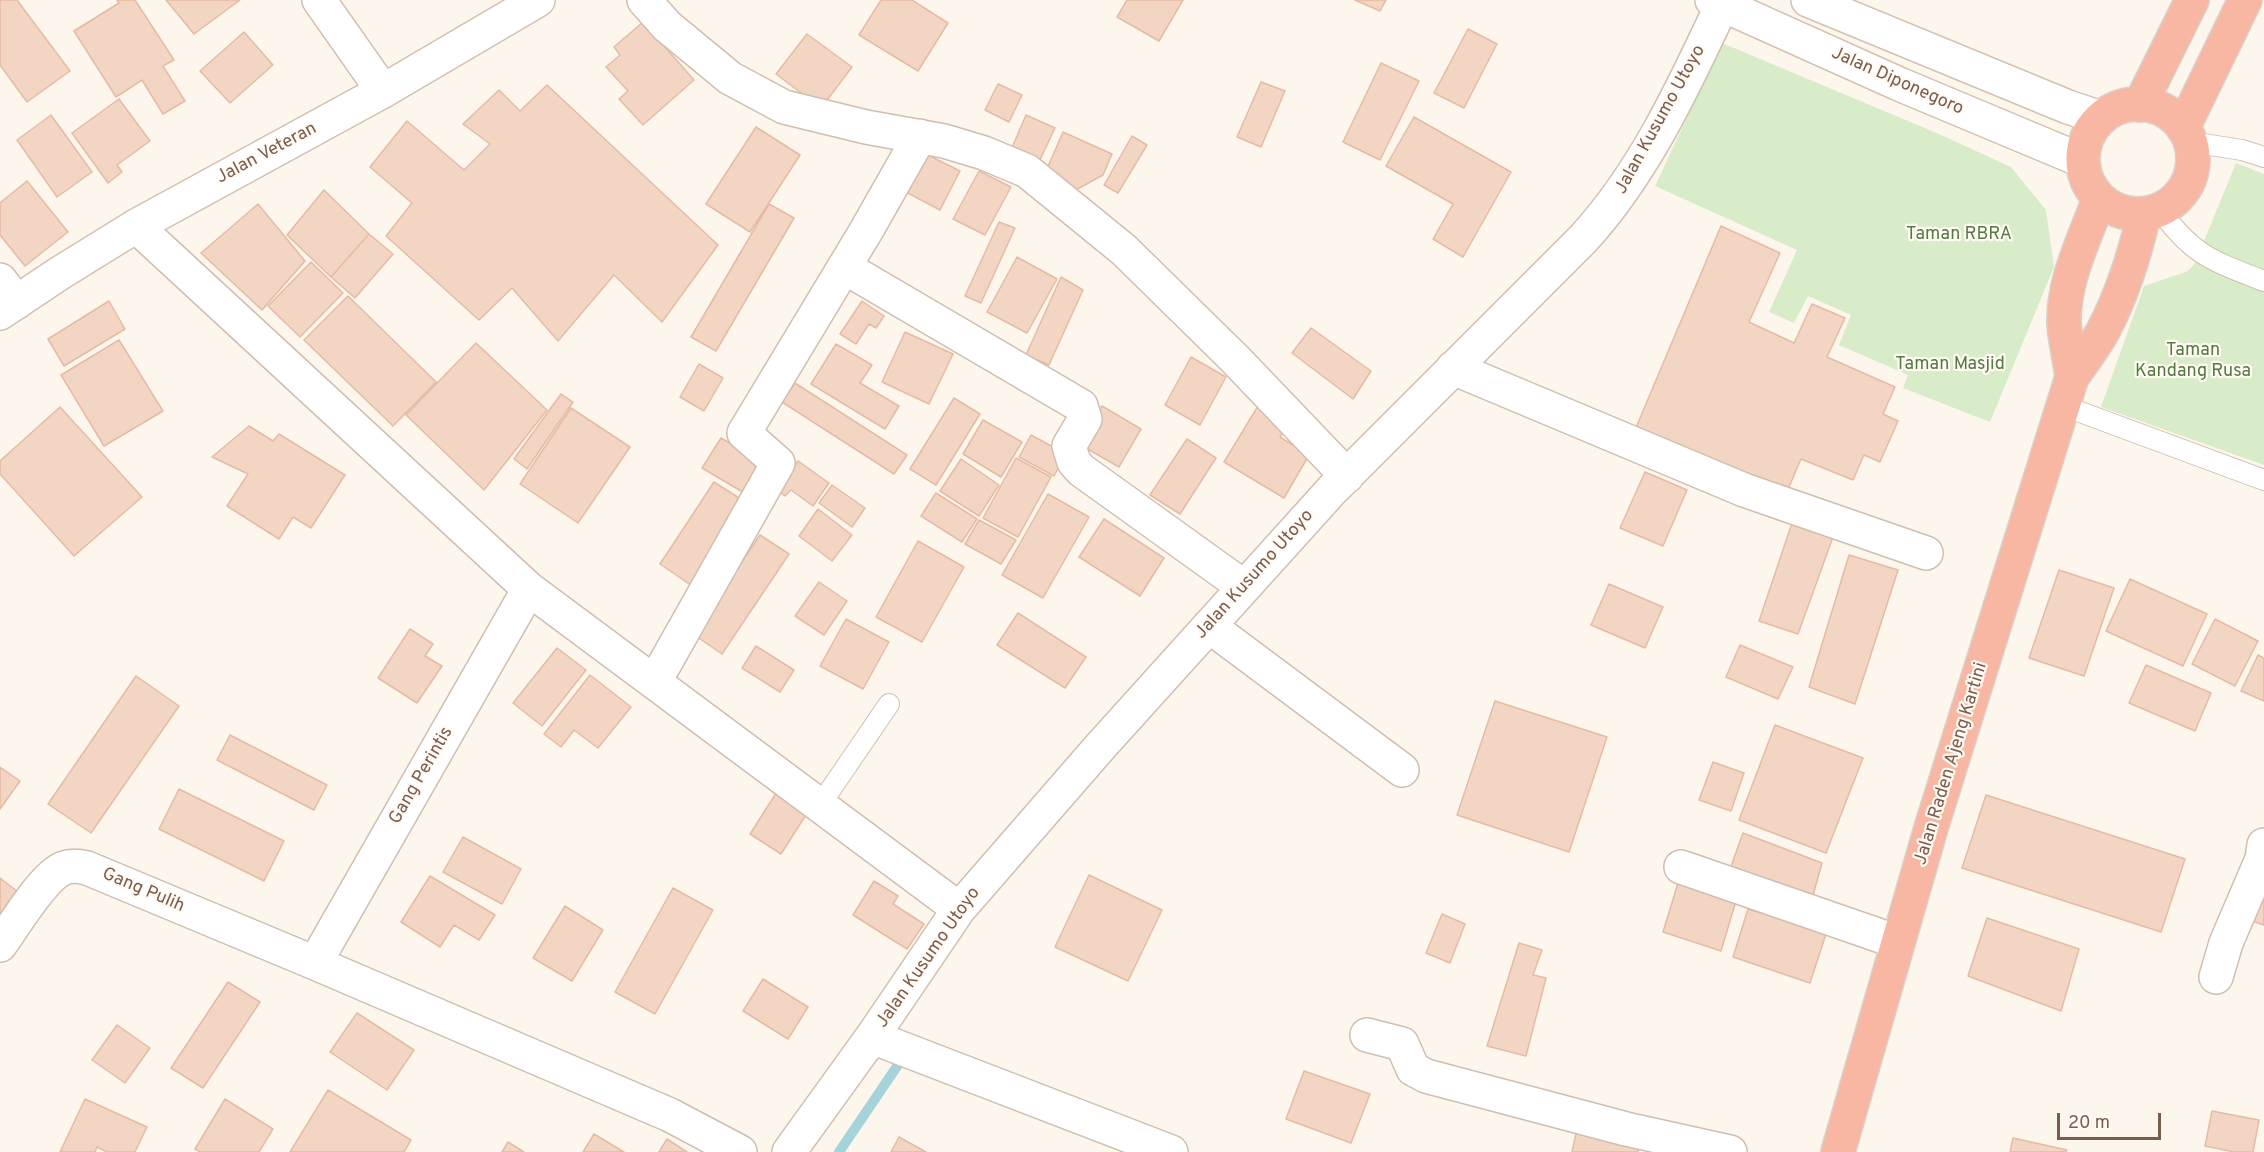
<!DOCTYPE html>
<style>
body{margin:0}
#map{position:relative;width:2264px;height:1152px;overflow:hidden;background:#fdf6ec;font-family:Overpass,sans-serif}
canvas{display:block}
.scale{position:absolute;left:2057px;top:1113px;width:104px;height:27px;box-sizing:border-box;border:3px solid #7a5c4d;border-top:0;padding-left:8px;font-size:18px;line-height:21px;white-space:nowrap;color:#7a5c4d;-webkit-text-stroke:4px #fffaf3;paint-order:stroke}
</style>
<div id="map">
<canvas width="2264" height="1152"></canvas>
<div class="scale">20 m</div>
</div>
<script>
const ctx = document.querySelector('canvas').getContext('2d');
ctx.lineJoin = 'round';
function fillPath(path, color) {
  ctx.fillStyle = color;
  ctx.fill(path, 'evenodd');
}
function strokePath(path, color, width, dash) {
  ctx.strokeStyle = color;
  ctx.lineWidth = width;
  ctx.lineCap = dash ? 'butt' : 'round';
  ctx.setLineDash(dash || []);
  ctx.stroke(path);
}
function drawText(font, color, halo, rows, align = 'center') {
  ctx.font = font + ' Overpass,sans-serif';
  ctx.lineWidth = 4.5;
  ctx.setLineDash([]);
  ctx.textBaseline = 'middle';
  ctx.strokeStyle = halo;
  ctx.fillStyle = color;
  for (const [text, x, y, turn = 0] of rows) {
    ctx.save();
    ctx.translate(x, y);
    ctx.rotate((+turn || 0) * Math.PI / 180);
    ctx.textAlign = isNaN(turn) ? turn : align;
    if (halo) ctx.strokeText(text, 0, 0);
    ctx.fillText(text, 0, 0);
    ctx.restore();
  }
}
fillPath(new Path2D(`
 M1722,43l217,91 72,33 35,43 8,57 -64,155 -87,-34 5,-13 -69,-30 12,-30 -43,-19 -14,27 -25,-11 28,-62 -142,-64z
 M2236,163l28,11v291l-163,-58 43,-121 44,-15 7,-8z`), '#d8ecc9');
strokePath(new Path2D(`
 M839,1152l63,-93`), '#a5d3da', 10);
const building = new Path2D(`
 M0,0h17l53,71 -43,31 -27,-37z
 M117,0h18l39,60 -11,6 22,35 -22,13 -21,-34 -26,17 -42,-66 45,-28z
 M166,0h74l-46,34z
 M881,0h31l36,23 -30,48 -59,-36z
 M1127,0h56l-24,41 -42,-24z
 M1355,0h31l-6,11z
 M643,22l51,58 -51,45 -24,-26 9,-8 -22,-24 14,-12 -6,-8z
 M1468,29l29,15 -33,64 -30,-15z
 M244,32l29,33 -43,38 -30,-32z
 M807,34l45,33 -31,41 -45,-34z
 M1381,63l38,18 -39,79 -37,-18z
 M1261,82l24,9 -24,56 -24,-10z
 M998,84l24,11 -13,27 -24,-12z
 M547,85l171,160 -56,77 -48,-47 -56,66 -46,-53 -33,32 -93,-84 26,-33 -42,-36 37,-46 57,49 26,-26 -27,-20 36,-34 21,21z
 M119,99l31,42 -33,24 5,7 -14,11 -36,-50z
 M51,115l41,57 -35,25 -40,-57z
 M1026,115l29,13 -16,34 -28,-12z
 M1414,117l97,55 -48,85 -30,-18 20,-35 -67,-38z
 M756,127l44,28 -50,77 -44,-28z
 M1063,132l49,22 -9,21 -33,18 -27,-15z
 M1132,136l15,9 -29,48 -14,-8z
 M926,154l34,17 -20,39 -34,-18z
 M979,171l32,16 -26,48 -32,-16z
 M27,181l41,51 -43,34 -25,-31v-32z
 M324,190l45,44 -38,43 -44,-42z
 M258,204l47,57 -43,49 -61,-57z
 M769,204l25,14 -78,133 -25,-14z
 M999,222l16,6 -34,75 -16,-7z
 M1721,226l59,27 -31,69 45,21 18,-39 33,14 -18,39 68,30 -12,27 15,7 -18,41 -16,-7 -11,25 -52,-21 -18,42 -148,-71z
 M369,234l24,20 -38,44 -24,-21z
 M1017,257l40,22 -30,54 -40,-21z
 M311,262l32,31 -43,44 -32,-31z
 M1061,277l22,13 -34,75 -23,-10z
 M348,296l88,86 -43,44 -89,-86z
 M109,301l16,28 -61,37 -16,-27z
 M862,301l22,15 -8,12 -7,-4 -13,20 -16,-10z
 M1311,328l60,43 -18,28 -61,-46z
 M905,332l48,22 -24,50 -47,-22z
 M119,340l44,71 -59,35 -43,-71z
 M476,343l71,67 -63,80 -78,-75z
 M836,344l36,21 -12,18 39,23 -14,23 -74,-45z
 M1191,357l35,20 -26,48 -35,-20z
 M699,364l24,14 -19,33 -24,-14z
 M795,383l112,72 -13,19 -112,-72z
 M561,394l12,8 -46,67 -13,-10z
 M954,398l26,16 -44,71 -26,-16z
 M1261,401l30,18 -11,18 29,18 -25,43 -60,-36z
 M1102,406l39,23 -22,38 -40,-23z
 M60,407l82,90 -68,59 -74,-82v-13z
 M571,408l59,39 -52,76 -58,-39z
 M983,420l39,22 -21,35 -38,-23z
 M249,426l24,15 6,-7 66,41 -34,53 -18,-11 -14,22 -52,-33 21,-32 -36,-17z
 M1031,435l35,19 -12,22 -35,-19z
 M721,438l44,25 -19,31 -44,-26z
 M1187,439l29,19 -36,56 -30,-19z
 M1016,458l35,19 -33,60 -35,-19z
 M961,459l38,26 -20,31 -39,-25z
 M798,461l31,22 -16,23 -22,-16 -6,6 -8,-6z
 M1645,472l42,18 -24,56 -43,-18z
 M714,482l36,23 -55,83 -35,-24z
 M832,485l33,23 -13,19 -33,-24z
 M936,493l41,26 -15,23 -41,-26z
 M1048,494l41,23 -46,81 -41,-23z
 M818,509l34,26 -20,26 -33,-25z
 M1104,519l60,39 -24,38 -61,-39z
 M979,520l37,20 -15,24 -36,-20z
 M1792,523l41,14 -35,97 -39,-13z
 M760,535l29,19 -67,100 -29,-20z
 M918,541l46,26 -42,75 -46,-25z
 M1849,555l49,15 -43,134 -46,-17z
 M2059,570l55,18 -30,88 -55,-18z
 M2130,579l77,35 -24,52 -77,-35z
 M819,582l28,19 -23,34 -29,-19z
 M1609,584l54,23 -18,41 -54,-23z
 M1018,613l68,44 -21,31 -68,-43z
 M846,619l43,23 -26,47 -43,-23z
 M2215,619l43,22 -23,45 -43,-22z
 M410,629l23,15 -8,12 17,10 -25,37 -39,-25z
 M1740,645l53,22 -15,32 -52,-22z
 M756,646l38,24 -14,22 -38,-24z
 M557,648l29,22 -44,56 -29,-23z
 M2258,655l6,3v43l-23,-10z
 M2146,665l65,28 -16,38 -66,-28z
 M590,675l41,32 -33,41 -24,-18 -13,17 -17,-13z
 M136,676l43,30 -88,127 -43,-29z
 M1495,701l112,36 -38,115 -112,-37z
 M1775,725l88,33 -37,95 -87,-33z
 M230,735l97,50 -13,25 -97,-50z
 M1713,762l31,11 -13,38 -32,-11z
 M0,767l20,14 -20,28z
 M780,787l31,20 -30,47 -31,-20z
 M179,789l105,52 -20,40 -105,-52z
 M1986,795l199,64 -24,73 -199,-64z
 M1743,833l79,30 -10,36 -82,-30z
 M463,837l58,32 -19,35 -59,-32z
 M2264,869v56l-18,-6z
 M1089,875l73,35 -34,71 -73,-34z
 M430,876l65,39 -16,25 -25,-15 -14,22 -39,-25z
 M0,878l22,17 -22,29z
 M874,881l24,15 -5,8 31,20 -17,25 -54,-34z
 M1678,883l58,18 -15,50 -58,-19z
 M673,888l40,22 -58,104 -40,-22z
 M565,906l38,24 -31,51 -39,-23z
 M1748,909l78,25 -16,49 -77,-26z
 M1442,914l23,10 -15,39 -24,-10z
 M1987,918l92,31 -18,62 -93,-35z
 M1519,943l23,7 -9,25 13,3 -20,78 -39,-10z
 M763,979l45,28 -20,32 -45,-28z
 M228,982l32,20 -57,86 -32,-20z
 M357,1013l57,37 -27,40 -57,-38z
 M117,1025l33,23 -25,35 -33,-23z
 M1304,1071l66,23 -19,49 -65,-24z
 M328,1090l83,50 -7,12h-114z
 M85,1099l62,28 -12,25h-28l-10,-5 -2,5h-35z
 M225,1099l48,30 -14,23h-59l-5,-3z
 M2212,1111l47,9 -6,32h-19l-29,-6z
 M1577,1129l63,15 -2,8h-66z
 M594,1134l30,18h-41z
 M899,1137l27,15h-35z
 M2013,1138l54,12 -1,2h-56z
 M667,1139l20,13h-28z
 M508,1142l16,10h-22z`);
fillPath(building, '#f3d5c3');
strokePath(building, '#e6bba3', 1.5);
const lane = new Path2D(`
 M2191,142l51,8 22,7
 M2160,210c33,46 53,51 104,71
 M2064,406l200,74
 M820,805l69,-101`);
const street = new Path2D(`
 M319,0l64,91
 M644,0l23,26 63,52 54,29 82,20 78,14 40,12 43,18 97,79 111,109 112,117
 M136,226l393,363 430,320
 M844,267l237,139 4,13 -16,27 5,16 7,8 163,117
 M0,280l17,22
 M1453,368l291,122 182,63
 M1209,626l193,144
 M655,681l123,-218 -34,-30 122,-202 54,-95
 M1681,867l217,75
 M0,945c14,-19 43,-69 64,-77 8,-3 15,-2 23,0l228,95 355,152 70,37
 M315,963l214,-374
 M2216,977l10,-34 36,-84 2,-14
 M1367,1035l35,9 11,25 13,7 200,53 104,23
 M872,1037l299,115
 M789,1152l83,-115 87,-128 141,-162 232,-257 251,-251c61,-66 101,-153 139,-234`);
const secondary = new Path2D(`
 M1712,0l187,84 184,77
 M1808,0l260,107 33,11
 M0,313l60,-40 76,-47 247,-135 155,-91`);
const highway = new Path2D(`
 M2083 159a55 55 0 1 1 110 0a55 55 0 1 1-110 0Z
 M2140,105l52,-105
 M2183,128l62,-128
 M2072,377c-2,-18 -7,-36 -8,-54 -1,-43 21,-85 35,-124
 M1838,1152l93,-324 141,-451c11,-15 22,-30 31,-46 19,-36 32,-77 41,-117`);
strokePath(lane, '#d1beb0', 22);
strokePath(street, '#d1beb0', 36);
strokePath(secondary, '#d6c0b0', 36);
strokePath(highway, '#dad1cd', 36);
strokePath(lane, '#fff', 20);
strokePath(street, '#fff', 33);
strokePath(secondary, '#fff', 33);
strokePath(highway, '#f7b7a3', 33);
drawText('18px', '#7a5c4d', '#fffaf3', [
 ["Jalan Diponegoro",1897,82,24],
 ["Jalan Kusumo Utoyo",1661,120,-61],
 ["Jalan Veteran",267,154,-28],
 ["Jalan Kusumo Utoyo",1255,575,-48],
 ["Jalan Raden Ajeng Kartini",1952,764,-73],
 ["Gang Perintis",422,776,-60],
 ["Gang Pulih",143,891,23],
 ["Jalan Kusumo Utoyo",929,958,-55]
]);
drawText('18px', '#537a41', '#fffaf3', [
 ["Taman RBRA",1959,235],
 ["Taman",2193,351],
 ["Kandang Rusa",2193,372],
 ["Taman Masjid",1950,365]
]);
</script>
